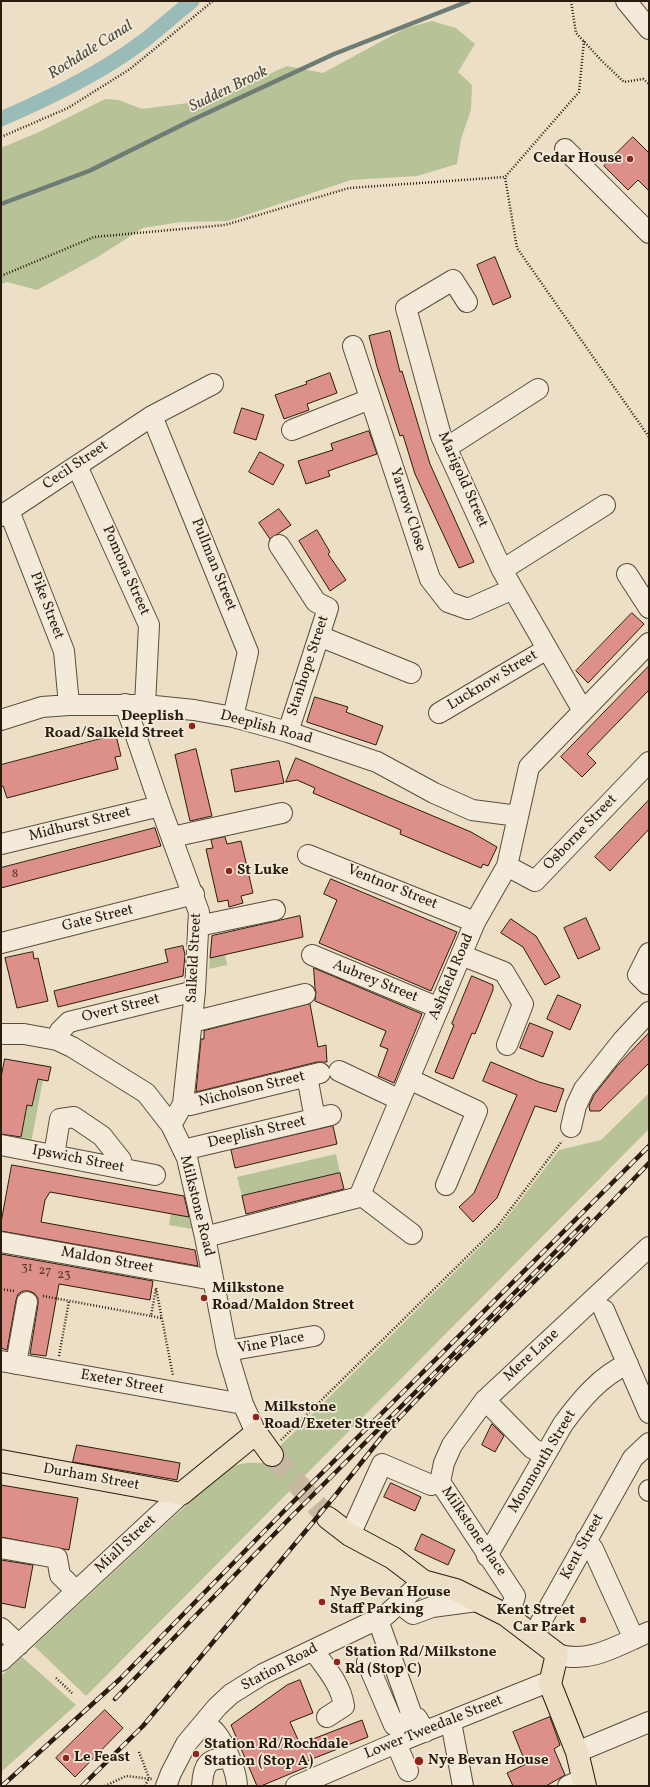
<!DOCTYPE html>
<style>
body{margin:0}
#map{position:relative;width:650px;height:1787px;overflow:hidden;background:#eddfc6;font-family:Vollkorn,serif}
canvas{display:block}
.frame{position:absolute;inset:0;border:2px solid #2a1c0c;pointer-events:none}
</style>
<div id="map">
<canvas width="650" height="1787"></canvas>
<div class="frame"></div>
</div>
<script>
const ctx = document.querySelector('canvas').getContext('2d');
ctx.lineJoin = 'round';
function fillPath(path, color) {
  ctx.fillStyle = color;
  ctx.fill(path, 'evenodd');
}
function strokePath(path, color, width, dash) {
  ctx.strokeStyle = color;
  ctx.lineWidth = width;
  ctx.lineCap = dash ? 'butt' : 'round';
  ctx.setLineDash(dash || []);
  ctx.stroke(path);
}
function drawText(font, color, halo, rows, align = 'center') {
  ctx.font = font + ' Vollkorn,serif';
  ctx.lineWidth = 3.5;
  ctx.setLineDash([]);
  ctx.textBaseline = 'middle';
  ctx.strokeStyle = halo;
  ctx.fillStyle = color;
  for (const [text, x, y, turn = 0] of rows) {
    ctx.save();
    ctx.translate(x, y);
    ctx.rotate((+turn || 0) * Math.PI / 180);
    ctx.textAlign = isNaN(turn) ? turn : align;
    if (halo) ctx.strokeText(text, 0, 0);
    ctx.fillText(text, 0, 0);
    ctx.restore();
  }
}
fillPath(new Path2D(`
 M432,21l24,7 19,16 -17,28 14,13 -1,25 -10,29 -4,25 -40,12 -66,4 -123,41 -47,1 -38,6 -47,30 -59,32 -30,-8 -6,2v-136l38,-16 66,-33 14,1 23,9 46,-6 39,-10 60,-27 36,7 83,-45z
 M225,954l2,11 -18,4 1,-11z
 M24,1076l19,4 -13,68 -9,-8 1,-7 -8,-2 9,-4 2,-8 -8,-1v-6l9,2 1,-9 6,1 1,-7 -14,-2 15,-5 1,-7z
 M649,1093v36l-563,567 -52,-50 186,-172c16,-11 24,-12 43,-11l236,-235 60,-78 42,-10z
 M336,1154l4,19 -98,23 -5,-19z
 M171,1213l18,4 3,12 -23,-4z
 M22,1657l54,48 -75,67v-96z`), '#b7c296');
strokePath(new Path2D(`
 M1,204l88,-33 103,-51 142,-66 135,-53`), '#6d7c74', 4.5);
strokePath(new Path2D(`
 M1,119c50,-22 100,-46 144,-79 16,-13 31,-26 47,-39`), '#9abcb9', 15);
const building = new Path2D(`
 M633,137l16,16v38l-11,-11 -10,10 -24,-24z
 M495,257l16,40 -18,8 -16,-40z
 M390,331l10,41 2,-1 28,93 44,98 -15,6 -44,-94 -12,-39 -3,1 -23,-69 -8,-31z
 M330,373l7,20 -30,11 2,6 -25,9 -9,-24 32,-11 -1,-2z
 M242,408l22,7 -8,25 -22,-7z
 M369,431l8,23 -49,17 2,5 -24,8 -8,-23 35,-11 -2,-6z
 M260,452l24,13 -11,20 -24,-13z
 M279,509l12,16 -21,14 -11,-16z
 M317,530l13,22 -2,2 18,26 -16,11 -31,-50z
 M632,613l12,11 -56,59 -12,-12z
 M649,666v24l-62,64 9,9 -14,14 -21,-20z
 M315,697l33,10 -2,5 37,14 -7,19 -69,-23z
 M116,735l5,21 -6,1 3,12 -111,29 -4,-12 -2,1v-22z
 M196,749l16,67 -22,5 -15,-66z
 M296,758l175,74 26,15 -9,19 -5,-2 -2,4 -81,-34 1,-4 -88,-37 2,-5 -18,-8 -11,2z
 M279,761l5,22 -49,9 -4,-22z
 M649,800v29l-39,42 -15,-14z
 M155,828l6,18 -160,42v-20z
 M225,837l2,7 14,-3 12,52 -12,3 2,7 -14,4 -1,-7 -10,2 -12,-53 7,-1 -2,-8z
 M331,879l126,53 -26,59 -112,-48 18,-43 -13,-6z
 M300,916l3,21 -93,21 2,-22z
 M586,918l14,31 -22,10 -14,-31z
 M511,919l25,17 24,41 -15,8 -22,-38 -22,-14z
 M183,946l2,9 -2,21 -125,31 -4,-16 114,-29 -3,-12z
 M33,952l1,7 4,-1 10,43 -31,7 -12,-50z
 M314,968l108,46 -28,69 -16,-7 10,-27 -8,-3 6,-15 -71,-30 1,-9 -1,-4z
 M472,976l21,9v5l-18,44 -3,-1 -19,46 -18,-7 19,-47 -2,-1z
 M558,995l23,10 -11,25 -23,-11z
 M310,1004l8,43 8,-2 1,17h-10l-121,30 5,-53h3v-8z
 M530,1023l23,9 -10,25 -23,-9z
 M649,1033v30l-49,48h-10l-1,-5 5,-11 23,-29z
 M5,1059l46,8 -3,14 -10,-2 -6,27 -5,-1 -6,32 -20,-3v-56z
 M491,1062l48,20 25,7 -8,23 -21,-6 -38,92 -24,24 -14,-15 15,-14 43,-98 -34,-14z
 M333,1126l4,18 -102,24 -4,-18z
 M12,1165l172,31 5,21 -139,-25 -5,8 -4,22 154,28 3,16 -197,-35v-8z
 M340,1173l4,16 -98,25 -4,-18z
 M1,1254l152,27 -3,19 -91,-16 -13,72 -16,-2 8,-50v-6l-4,-5 -5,-2h-6l-5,3 -2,6 -9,50 -6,-2z
 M492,1424l12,12 -9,16 -13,-7z
 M77,1445l103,18 -3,17 -104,-18z
 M391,1483l30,14 -6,14 -31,-14z
 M1,1485l77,13 -9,52 -68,-13z
 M422,1534l33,16 -7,15 -33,-15z
 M1,1560l32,5 -8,43 -24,-5z
 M300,1680l13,33 -23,9 10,22 62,-24 6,17 -61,24 2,5 -48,20h-4l-26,-61 56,-40z
 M105,1710l18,18 -48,49 -19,-19z
 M550,1717l10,28 -6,4 11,26 -19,11h-33l-6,-13 19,-9 -13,-32z`);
fillPath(building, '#dd9089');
strokePath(building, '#2a1c0c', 1);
strokePath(new Path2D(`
 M272,1455l56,63`), '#c6b8a1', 22, [22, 11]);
const minor = new Path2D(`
 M626,1l23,28
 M565,149l84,84
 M467,302l-14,-22 -47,28 35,128 61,134 81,141
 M353,346l77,233 18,23 20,7 45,-20
 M152,416l96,236 -15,65
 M292,430l78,-31
 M446,448l92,-59
 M77,466l72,159 -4,80
 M9,511l55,140 5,54
 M1,516l151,-100 61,-32
 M279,545l37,57 12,6 -40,124
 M502,570l103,-65
 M627,574l22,34
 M319,636l92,37
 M125,704l35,102 39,106 -4,79 -12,113 -12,21
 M439,713l108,-64
 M1,720l41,-13 27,-2h76l49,5 39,7 55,15 89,30 57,31 38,17 46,6
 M172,837l110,-24
 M1,844l159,-38
 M308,855l167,67
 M507,866l28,15 114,-119
 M198,926l77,-16
 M1,943l193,-49
 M312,955l127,53
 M461,955l43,17 19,32 -16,41
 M647,984l-9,-9 11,-22
 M192,1022l113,-28
 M1,1034h23l33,6 15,7 74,46 25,32 16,33 18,79 22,114 16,53 13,29
 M57,1040l3,-9 9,-9 126,-31
 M339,1071l61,29
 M307,1076l8,43
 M409,1079l68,32 -31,74
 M183,1104l7,1 130,-32
 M571,1127l5,-21 8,-17 39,-49 26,-28
 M1,1145l154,30
 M183,1150l148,-35
 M54,1155l6,-36 14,-2 28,19 19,24 -2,8
 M361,1195l51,39
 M205,1237l154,-40 116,-275 32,-56 22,-99 120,-124
 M1,1242l212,38
 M604,1310l45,103
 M227,1351l87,-15
 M1,1361l242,43
 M16,1364l11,-62
 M485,1400l47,48 12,7
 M440,1482l4,-19 8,-18 33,-45 164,-153
 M440,1482l75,114 -2,7 -7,12
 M649,1490v1
 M350,1535l32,-71 49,21 9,-3
 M586,1540l7,9 41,90
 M1,1548l56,10 3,17 16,16
 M487,1556l76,-132c17,-23 38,-49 65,-60
 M400,1604l13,10 19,-7 45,-6
 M378,1620l35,98
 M1,1628l18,17
 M533,1636l100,-178 16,-15
 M313,1650c12,17 28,34 31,56l-17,11
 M557,1654c32,11 63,-10 92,-22
 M390,1655l-6,-1 -17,8 27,63 23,-7 8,14
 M1,1661l180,-167
 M451,1722l12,64
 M204,1723c4,3 9,6 12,10 9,11 21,39 21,53
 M396,1743l12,28
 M577,1752l72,-30
 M166,1786l5,-13 15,-29 31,-37 14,-13 32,-20 123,-59 37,-34
 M202,1786c1,-21 6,-30 28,-27
 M296,1786l100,-43 147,-59h7
 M568,1786l15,-7`);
const major = new Path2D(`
 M1,1461l180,33 75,-61 16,22
 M328,1518l22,17 43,23 30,23 33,9 50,25 51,39 -7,30 27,68 8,34`);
strokePath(minor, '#5b4d3a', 22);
strokePath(major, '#2a1c0c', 24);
strokePath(new Path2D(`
 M571,1l5,32 26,28 22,21 19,-3 6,5
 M584,41l-5,51 -74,85 12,71 132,189
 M1,137l67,-29 62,-39 83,-68
 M1,276l93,-39 131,-12 124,-37 156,-11
 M1,1289l13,2
 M43,1296l108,20
 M161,1318l-10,-2 5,-28 17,88
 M59,1356l10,-55
 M281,1440l216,-213 65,-86
 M56,1678l16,15
 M139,1752l10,26
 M105,1786l21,-10 26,3
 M145,1786l4,-8`), '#2a1c0c', 2.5, [1, 2]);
strokePath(minor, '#f3eada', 20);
strokePath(major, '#eddfc6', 22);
const rail = new Path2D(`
 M115,1699l175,-181 298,-299
 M2,1786l118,-107 164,-168 365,-365
 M82,1786l61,-60 191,-229 50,-63 61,-64 121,-120 83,-87`);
strokePath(rail, '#2a1c0c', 4.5);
strokePath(rail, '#f3eada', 3, [9]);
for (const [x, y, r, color] of [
 [630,159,4,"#8f2418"],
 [192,726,4,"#8f2418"],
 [229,871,4,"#8f2418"],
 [204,1298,4,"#8f2418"],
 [256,1417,4,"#8f2418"],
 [322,1602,4,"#8f2418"],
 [583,1620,4,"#8f2418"],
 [337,1662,4,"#8f2418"],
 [196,1754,4,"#8f2418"],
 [66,1758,4,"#8f2418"],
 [419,1761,5,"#8f2418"]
]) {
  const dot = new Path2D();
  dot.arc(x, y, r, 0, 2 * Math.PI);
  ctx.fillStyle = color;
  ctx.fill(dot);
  strokePath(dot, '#f3eada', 1.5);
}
drawText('13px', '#57392b', null, [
 ["8",15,875],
 ["31",27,1269],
 ["27",45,1272],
 ["23",64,1276]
]);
drawText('bold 15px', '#2a1c0c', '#f3eada', [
 ["Cedar House",622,159,"right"],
 ["Deeplish",184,717,"right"],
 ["Road/Salkeld Street",184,734,"right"],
 ["St Luke",237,871],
 ["Milkstone",212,1289],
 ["Road/Maldon Street",212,1306],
 ["Milkstone",264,1408],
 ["Road/Exeter Street",264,1425],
 ["Nye Bevan House",330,1593],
 ["Staff Parking",330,1610],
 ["Kent Street",575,1611,"right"],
 ["Car Park",575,1628,"right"],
 ["Station Rd/Milkstone",345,1653],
 ["Rd (Stop C)",345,1670],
 ["Station Rd/Rochdale",204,1745],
 ["Station (Stop A)",204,1762],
 ["Le Feast",74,1758],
 ["Nye Bevan House",428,1761]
], 'left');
drawText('15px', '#2a1c0c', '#f3eada', [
 ["Cecil Street",76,466,-34],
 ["Marigold Street",462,480,66],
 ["Yarrow Close",407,510,72],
 ["Pullman Street",213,565,68],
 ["Pomona Street",125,571,66],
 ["Pike Street",46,606,69],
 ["Stanhope Street",309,666,-72],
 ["Lucknow Street",493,681,-31],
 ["Deeplish Road",266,728,15],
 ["Midhurst Street",80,825,-14],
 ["Osborne Street",581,833,-46],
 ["Ventnor Street",392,888,22],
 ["Gate Street",98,919,-14],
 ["Salkeld Street",195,958,-87],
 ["Ashfield Road",452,977,-67],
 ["Aubrey Street",375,982,22],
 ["Overt Street",121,1009,-14],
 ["Nicholson Street",252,1090,-14],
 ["Deeplish Street",257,1133,-13],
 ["Ipswich Street",78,1160,11],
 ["Milkstone Road",196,1206,76],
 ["Maldon Street",107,1261,10],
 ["Vine Place",271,1344,-10],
 ["Mere Lane",532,1356,-43],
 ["Exeter Street",122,1383,10],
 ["Monmouth Street",543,1462,-59],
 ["Durham Street",91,1478,10],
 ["Milkstone Place",473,1532,56],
 ["Miall Street",126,1545,-43],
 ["Kent Street",583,1547,-61],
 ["Station Road",280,1668,-28],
 ["Lower Tweedale Street",434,1728,-22]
]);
drawText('italic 16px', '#4c4c40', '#f3eada', [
 ["Rochdale Canal",91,51,-32],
 ["Sudden Brook",229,90,-26]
]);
</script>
